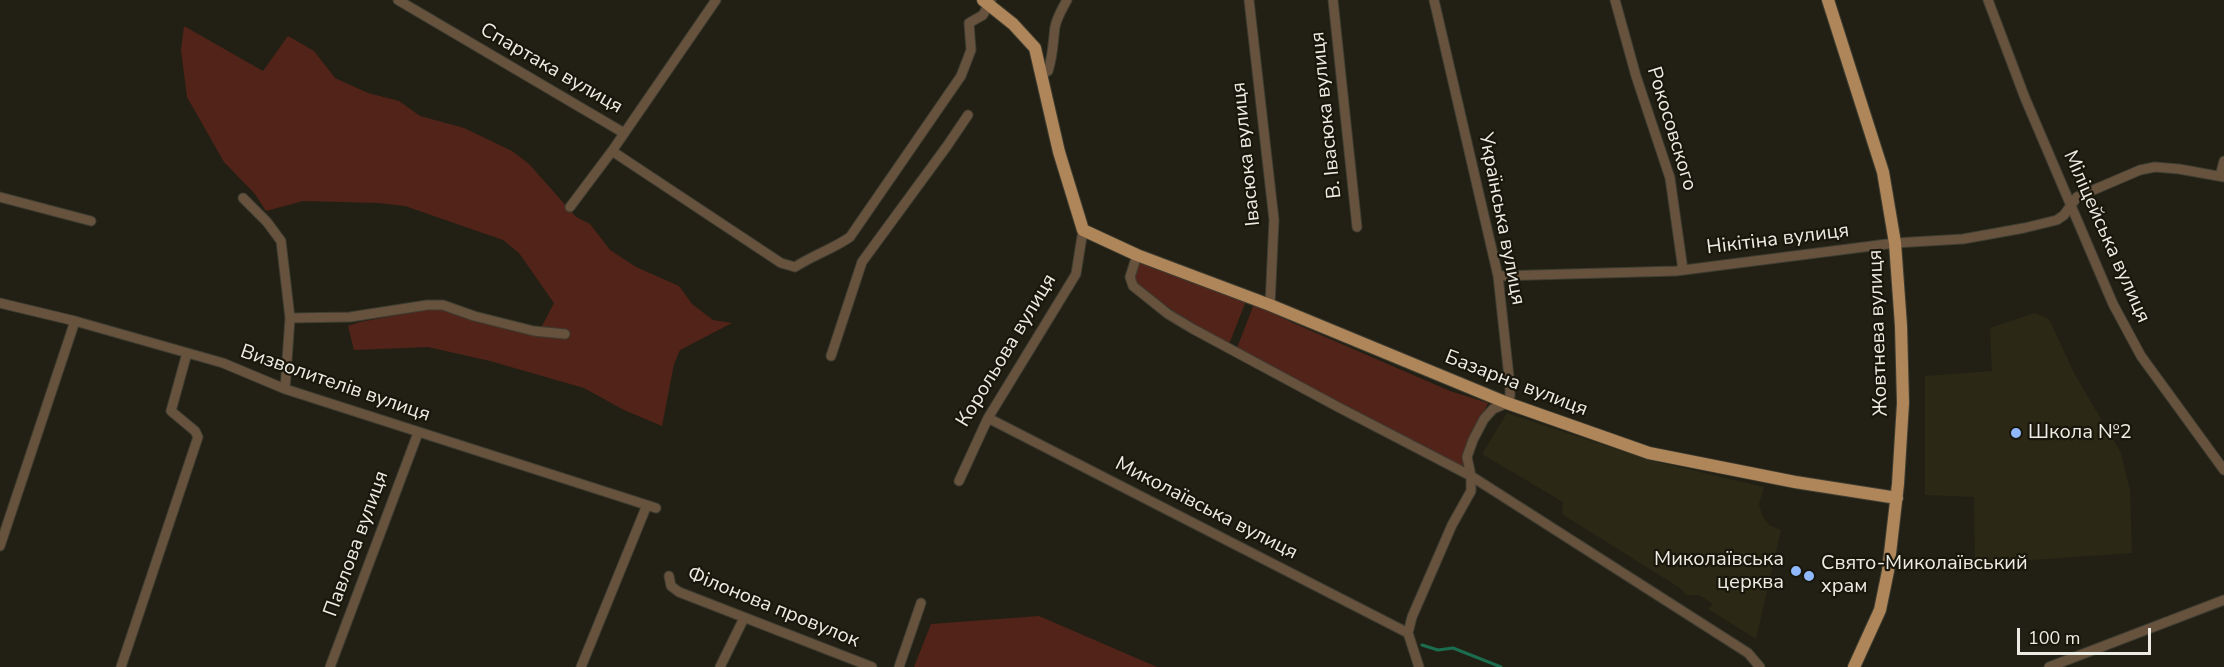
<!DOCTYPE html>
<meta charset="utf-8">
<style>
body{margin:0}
#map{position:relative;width:2224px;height:667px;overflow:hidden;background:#222014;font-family:"Nunito Sans",sans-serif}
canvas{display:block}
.scale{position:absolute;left:2017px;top:628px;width:134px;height:27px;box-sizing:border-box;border:3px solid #edece4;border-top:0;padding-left:8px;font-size:18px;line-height:21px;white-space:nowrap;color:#edece4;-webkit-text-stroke:4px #19160b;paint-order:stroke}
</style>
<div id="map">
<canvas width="2224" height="667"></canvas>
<div class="scale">100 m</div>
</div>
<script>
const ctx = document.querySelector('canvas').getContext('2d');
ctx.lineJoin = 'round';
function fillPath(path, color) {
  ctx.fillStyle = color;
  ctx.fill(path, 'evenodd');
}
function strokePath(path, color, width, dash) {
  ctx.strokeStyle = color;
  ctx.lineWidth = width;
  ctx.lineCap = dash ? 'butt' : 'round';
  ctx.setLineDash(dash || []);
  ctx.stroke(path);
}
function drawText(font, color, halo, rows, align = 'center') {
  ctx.font = font + ' "Nunito Sans",sans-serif';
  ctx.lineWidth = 4.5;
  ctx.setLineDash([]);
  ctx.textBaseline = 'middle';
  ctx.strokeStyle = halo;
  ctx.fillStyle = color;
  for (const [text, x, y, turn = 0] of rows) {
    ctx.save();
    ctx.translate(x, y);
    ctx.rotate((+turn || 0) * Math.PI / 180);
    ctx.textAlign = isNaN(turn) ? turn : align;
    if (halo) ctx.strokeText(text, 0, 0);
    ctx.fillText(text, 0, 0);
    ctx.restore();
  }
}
fillPath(new Path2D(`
 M2035,313l14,6 25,54 47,80 9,37 2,63 -157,11 -1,-67 -49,-2v-119l67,-5 -2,-43z
 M1507,413l142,47 115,27 -5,17 3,11 7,10 12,5 -25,109 -48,-30 5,-5 -14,-9h-13l-6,-7 -118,-74 1,-12 -81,-48z`), '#2b2816');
fillPath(new Path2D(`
 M184,26l79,45 25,-35 26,15 21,27 33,15 31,8 21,15 44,12 48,23 17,13 47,53 14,7 20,26 26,17 43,19 13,18 21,16 19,3 -52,27 -6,14 -12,62 -38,-16 -40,-22 -94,-27 -62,-14 -74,3 -6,-24 12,-4 70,-13h13l66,19h32l13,-25 -35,-50 -16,-13 -98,-34 -26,-3 -76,-2 -37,10 -11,-17 -31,-32 -37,-65 -6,-47z
 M1140,261l106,40 -17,43 -26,-12 -67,-48 -2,-10z
 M1254,304l39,19 157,68 38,12 -20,41 -5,23 -64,-32 -162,-87z
 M1039,616l118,51h-243l17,-43z`), '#522319');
strokePath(new Path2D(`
 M1422,645l16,5 15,-2 48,19`), '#1b6d4f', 3);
const minor = new Path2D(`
 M398,0l226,133
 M1249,0l25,220 -4,85
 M1333,0l24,227
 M1615,0l21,76 34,102 13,92
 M1988,0l37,98 88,206 28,52 83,114
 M1042,74l6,-3c5,-15 5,-29 7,-44 2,-10 7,-18 12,-27
 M612,151l169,112 14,4c18,-12 38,-18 55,-30l111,-161 10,-26 -2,-27 14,-8 8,-15
 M2220,176l4,-15
 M0,197l91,24
 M243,198l24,24 14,19 9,77 -5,71
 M570,207l42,-56 104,-151
 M1137,255l-7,22 3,9 35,28 25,15 145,78 133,69 277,177 12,14
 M1498,276l178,-5 219,-28 68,-4 61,-11 33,-8 7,-5 13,-18 63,-27 15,-3 24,2 45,8
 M0,303l75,18 148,42 62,26 371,119
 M290,318l60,-1 77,-12h16l31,11 60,15 31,3
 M831,356l31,-94 85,-116 21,-31
 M988,418l420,215
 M959,481l29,-63 88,-144 7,-44
 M0,546l75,-225
 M669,576l2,10 8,6 193,75
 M121,667l77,-230 -3,-6 -24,-20 16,-58
 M330,667l88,-234
 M581,667l66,-162
 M720,667l24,-49
 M899,667l22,-64
 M1419,667l-11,-34 4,-16 40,-92 19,-34v-15l-4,-19 6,-17 11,-21 9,-10 14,-6 3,-7v-10l-12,-110 -64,-276
 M2049,667l175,-67`);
const major = new Path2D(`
 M983,0l30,24 22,24 24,104 24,78 54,25 133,50 237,98 142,50 146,29 102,16
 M1828,0l55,172 12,71 6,83 2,77 -5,81 -10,87 -8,39 -26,57`);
strokePath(minor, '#3e3d31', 11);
strokePath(major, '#3e3d31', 14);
strokePath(minor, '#67523e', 9);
strokePath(major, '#af855a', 12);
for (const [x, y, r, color] of [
 [2016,433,6,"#90b8fd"],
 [1796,571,6,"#90b8fd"],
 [1809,576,6,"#90b8fd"]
]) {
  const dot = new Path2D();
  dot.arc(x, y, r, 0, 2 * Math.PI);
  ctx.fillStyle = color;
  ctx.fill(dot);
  strokePath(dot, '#19160b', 2);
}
drawText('20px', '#edece4', '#19160b', [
 ["Спартака вулиця",551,69,30],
 ["В. Івасюка вулиця",1327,115,-96],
 ["Рокосовского",1671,129,73],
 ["Івасюка вулиця",1247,154,-96],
 ["Українська вулиця",1501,219,79],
 ["Міліцейська вулиця",2106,237,66],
 ["Нікітіна вулиця",1778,240,-7],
 ["Жовтнева вулиця",1879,333,-92],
 ["Корольова вулиця",1007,351,-59],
 ["Визволителів вулиця",335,384,19],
 ["Базарна вулиця",1516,384,21],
 ["Миколаївська вулиця",1206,509,27],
 ["Павлова вулиця",357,544,-70],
 ["Філонова провулок",773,608,22]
]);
drawText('20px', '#edece4', '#19160b', [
 ["Школа №2",2028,433],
 ["Миколаївська",1784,560,"right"],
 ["церква",1784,583,"right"],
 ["Свято-Миколаївський",1821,564],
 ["храм",1821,587]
], 'left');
</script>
